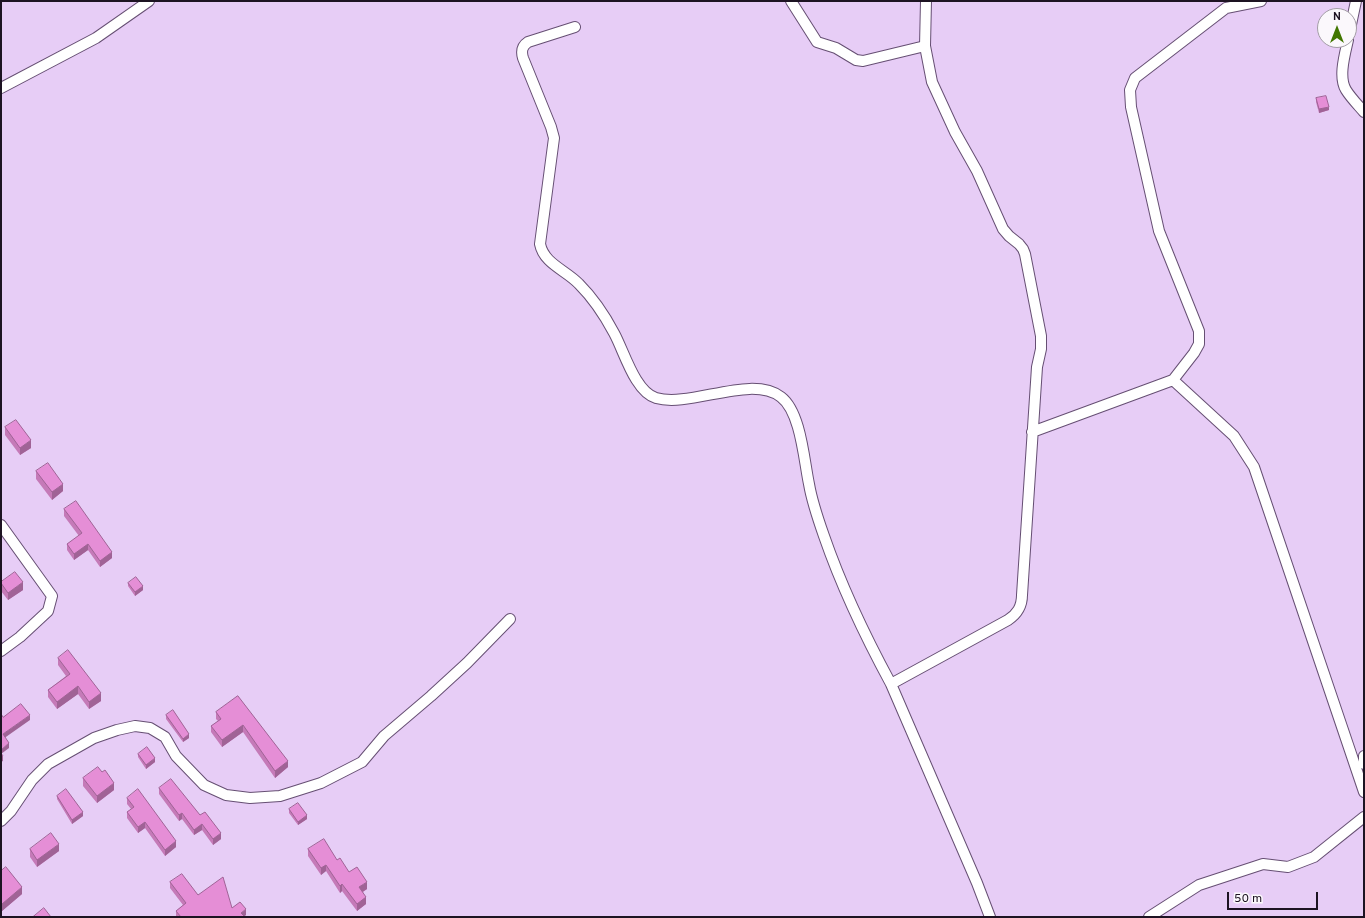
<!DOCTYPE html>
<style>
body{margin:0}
#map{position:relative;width:1365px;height:918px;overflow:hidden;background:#e7cdf6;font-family:Overpass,sans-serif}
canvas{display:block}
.frame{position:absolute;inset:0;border:2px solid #1d1322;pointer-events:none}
.north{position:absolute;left:1317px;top:8px;width:40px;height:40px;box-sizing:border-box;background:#fbf8fc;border:1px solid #a29ca5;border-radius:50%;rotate:0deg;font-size:11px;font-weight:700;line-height:16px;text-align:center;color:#1d1322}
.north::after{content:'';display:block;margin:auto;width:14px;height:18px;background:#417600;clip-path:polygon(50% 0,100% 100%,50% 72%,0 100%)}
.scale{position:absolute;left:1227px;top:892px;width:91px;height:18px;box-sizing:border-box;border:2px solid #1d1322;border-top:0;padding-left:5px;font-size:12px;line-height:14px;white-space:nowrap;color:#1d1322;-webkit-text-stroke:3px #fbf8fc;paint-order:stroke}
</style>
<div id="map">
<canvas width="1365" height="918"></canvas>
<div class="frame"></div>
<div class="north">N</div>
<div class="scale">50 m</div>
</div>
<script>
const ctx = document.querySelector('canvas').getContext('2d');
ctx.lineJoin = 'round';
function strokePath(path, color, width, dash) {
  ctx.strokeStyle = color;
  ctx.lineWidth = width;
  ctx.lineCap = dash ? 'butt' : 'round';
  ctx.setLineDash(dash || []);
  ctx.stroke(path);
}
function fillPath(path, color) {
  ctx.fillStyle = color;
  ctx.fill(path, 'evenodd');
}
const street = new Path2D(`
 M791,1l26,41 19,6 20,12 7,1 62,-15
 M926,1l-1,45 7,36 23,50 22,39 26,58 6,7 10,8 4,5 2,5 16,82v13l-4,18 -15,228c0,12 -5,19 -14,25l-117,64 86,199 13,34
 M575,27l-47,15c-6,4 -7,9 -5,16l28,69 3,11 -14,106c4,20 26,26 39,40 14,14 26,32 35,49 10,18 21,59 42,65 35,10 95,-24 125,-1 20,15 23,64 28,87 3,18 9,35 15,52 18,52 41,100 67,148
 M1349,34l7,-33
 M1348,40c-3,14 -10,37 -2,50 5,8 12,15 18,22
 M1,88l95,-50 53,-37
 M1173,380l61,56 20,31 110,325
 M1032,432l141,-52 21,-27 5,-9v-13l-40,-100 -28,-124 -1,-17 5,-12 91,-70 35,-7
 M1,525l51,71 -4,15 -28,26 -19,14
 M1364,756v8
 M1,821l10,-10 21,-31 16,-16 46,-26 23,-8 18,-4 15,2 15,9 11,19 28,29 22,10 24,3 30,-2 41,-13 41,-21 22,-26 47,-40 36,-33 43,-44
 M1149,917l50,-32 64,-21 25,3 26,-10 50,-40`);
strokePath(street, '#664f73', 12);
strokePath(street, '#fff', 10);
fillPath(new Path2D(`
 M1316,98l13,12 -10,3 -3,-11z
 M5,427l26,21 -11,7 -15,-20z
 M36,471l27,20 -11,9 -16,-21z
 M64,509l48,49 -12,9 -12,-17 -14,10 -7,-10v-6l12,-8 -15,-20z
 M1,582l22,8 -15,10 -7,-9z
 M128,583l15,7 -8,6 -7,-10z
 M58,658l43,43 -12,8 -11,-15 -21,15 -9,-12v-7l18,-14 -8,-11z
 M238,696l50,71 -13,11 -32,-46 -21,15 -11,-15v-6l7,-5 -2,-2v-7z
 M166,715l23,23 -6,4 -17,-23z
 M138,754l17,8 -9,7 -8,-12z
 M83,778l31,12 -17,13 -14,-17z
 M159,788l41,27 21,24 -8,6 -11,-15 -8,5 -12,-16 -3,2 -20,-27z
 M57,796l26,20 -11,8 -15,-25z
 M127,798l49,49 -11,9 -20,-28 -7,5 -11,-15v-6l4,-3 -4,-5z
 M289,809l18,10 -9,6 -9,-12z
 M30,849l29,2 -22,16 -7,-10z
 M308,849l29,11 12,12 18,17 -4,3 3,12 -9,7 -15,-20 -2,2 -14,-22 -5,4 -13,-19z
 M1,871l21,23 -20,17 -1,-1z
 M170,882l28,13 34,13 14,7 -2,1 1,1h-69v-6l7,-6 -13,-17z`), '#c57ab8');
fillPath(new Path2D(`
 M1329,107v3l-10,3v-4z
 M31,440v8l-11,7v-7z
 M63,484v7l-11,9v-8z
 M88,544v6l-14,10v-6z
 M112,552v6l-12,9v-6z
 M23,582v8l-15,10v-7z
 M143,586v4l-8,6v-4z
 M78,686v8l-21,15v-7z
 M101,693v8l-12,8v-7z
 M30,715v5l-27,19v-5z
 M243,725v7l-21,15v-7z
 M189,734v4l-6,4v-3z
 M9,743v5l-8,6v-4z
 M3,756v5l-2,1v-4z
 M155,758v4l-9,7v-4z
 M288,761v6l-13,11v-7z
 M114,783v7l-17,13v-7z
 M83,812v4l-11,8v-4z
 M182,813v6l-3,2v-6z
 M307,815v4l-9,6v-3z
 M145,822v6l-7,5v-6z
 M202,824v6l-8,5v-5z
 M221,833v6l-8,6v-6z
 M176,841v6l-11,9v-6z
 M59,844v7l-22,16v-7z
 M326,865v6l-5,4v-7z
 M367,882v7l-8,5v-7z
 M342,884v7l-2,2v-7z
 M22,887v7l-20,17v-7z
 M366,897v7l-9,7v-7z
 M246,909v6l-3,2 -2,-4z`), '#a06396');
const building = new Path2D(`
 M1326,96l3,11 -10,2 -3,-11z
 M16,420l15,20 -11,8 -15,-21z
 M48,463l15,21 -11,8 -16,-21z
 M76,501l36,51 -12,9 -12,-17 -14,10 -7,-10 15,-11 -18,-24z
 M15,572l8,10 -15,11 -7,-10v-1z
 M136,577l7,9 -8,6 -7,-9z
 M68,650l33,43 -12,9 -11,-16 -21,16 -9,-12 22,-16 -12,-16z
 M238,696l50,65 -13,10 -32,-46 -21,15 -11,-14 10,-7 -5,-7z
 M21,704l9,11 -27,19 6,9 -8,7v-36l2,3z
 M173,710l16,24 -6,5 -17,-24z
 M147,747l8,11 -9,7 -8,-11z
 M1,753l2,3 -2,2z
 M98,767l4,5 3,-2 9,13 -17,13 -14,-18z
 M171,779l29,36 5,-3 16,21 -8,6 -11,-15 -8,6 -12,-17 -3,2 -20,-27z
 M66,789l17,23 -11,8 -15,-24z
 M138,789l38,52 -11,9 -20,-28 -7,5 -11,-15 7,-5 -7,-9z
 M298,803l9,12 -9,7 -9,-13z
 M51,833l8,11 -22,16 -7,-11z
 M324,839l13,21 3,-2 9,14 8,-5 10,15 -8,5 7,10 -9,7 -15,-20 -2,2 -14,-21 -5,3 -13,-19z
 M6,867l16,20 -20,17 -1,-1v-32z
 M182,874l16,21 25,-18 9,31 8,-6 6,7 -5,4 4,4h-64l-5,-6 10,-8 -16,-21z
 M44,908l7,9h-18z`);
fillPath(building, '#e58ed6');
strokePath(building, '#a06396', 1);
</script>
